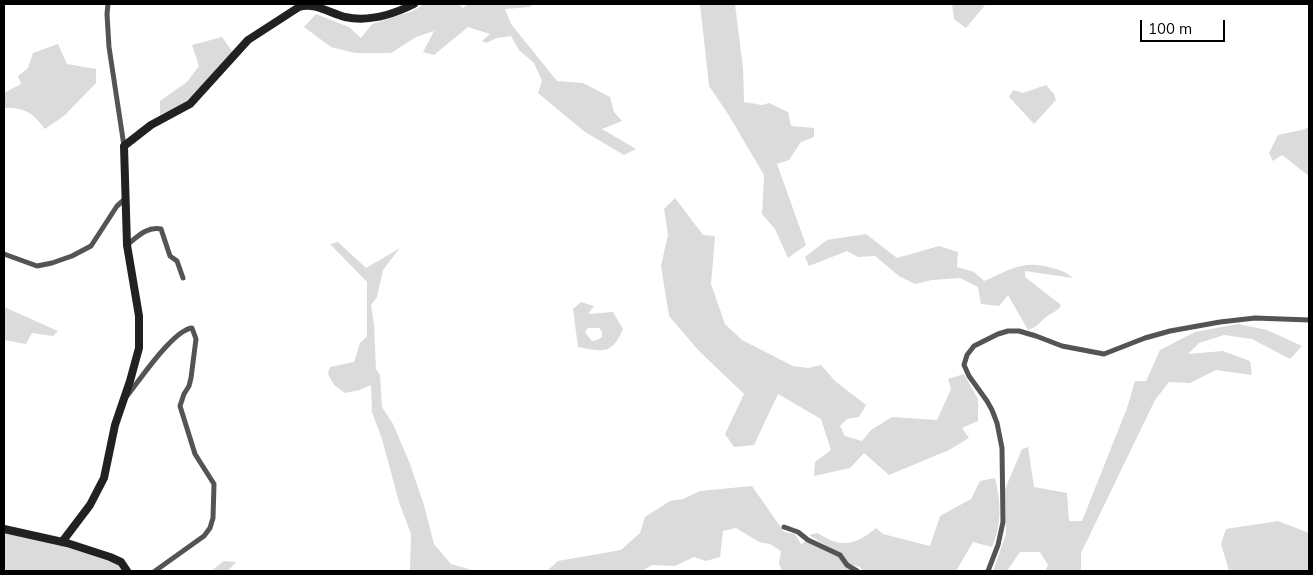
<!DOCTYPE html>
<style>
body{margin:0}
#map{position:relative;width:1313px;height:575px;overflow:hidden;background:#fff;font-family:Mulish,sans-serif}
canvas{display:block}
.frame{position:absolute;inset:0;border:5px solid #000;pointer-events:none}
.scale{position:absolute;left:1140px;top:20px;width:85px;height:22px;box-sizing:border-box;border:2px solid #000;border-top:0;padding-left:6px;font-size:15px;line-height:18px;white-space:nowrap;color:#000;-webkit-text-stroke:4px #fff;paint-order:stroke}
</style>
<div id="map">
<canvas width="1313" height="575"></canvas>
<div class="frame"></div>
<div class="scale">100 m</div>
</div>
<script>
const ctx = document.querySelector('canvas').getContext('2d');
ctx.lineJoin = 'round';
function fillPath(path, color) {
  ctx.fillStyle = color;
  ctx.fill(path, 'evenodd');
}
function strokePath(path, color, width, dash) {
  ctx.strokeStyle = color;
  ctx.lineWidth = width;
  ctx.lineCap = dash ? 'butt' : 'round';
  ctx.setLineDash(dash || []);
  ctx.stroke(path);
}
fillPath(new Path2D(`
 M424,4h34l5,4 5,-4h64l-2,3 -25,2 6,15 46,57 26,2 27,14 4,15 8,9 -20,8 34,20 -12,6 -39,-23 -47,-39 4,-12 -8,-18 -15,-13 -8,-14 -14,2 -11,5 -4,-2 8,-7 -22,-7 -34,28 -11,-3 11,-21 -18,6 -25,16h-36l-24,-6 -27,-20 12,-13 33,13 12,11 11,-14 41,-13z
 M700,4h35l8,64 1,34 18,3 7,-2 19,9 3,14 23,2v9l-13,5 -12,18 -12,4 29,81 -18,13 -13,-29 -13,-15 2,-39 -36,-61 -19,-28z
 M952,4h34l-20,24 -12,-9z
 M222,37l10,14 -10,16 -38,37 -24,11v-14l27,-19 12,-16 -7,-21z
 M58,44l9,20 29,5v14l-31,32 -20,14c-12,-16 -20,-22 -41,-21v-15l17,-9 -3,-8 10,-8 5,-15z
 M1046,85l8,9 2,6 -22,24 -25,-27 4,-7 10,3z
 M1309,127v49l-27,-21 -9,6 -4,-8 9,-18 24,-5z
 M675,198l28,37 12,1 -4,48 14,40 17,16 51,26 15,2 13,-3 14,16 31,24 -7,12 -12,2 -7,7 5,10 17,5 9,-11 21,-13 45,3 14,-31 -3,-10 16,-5 14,25v22l-16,7 7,10 -20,12 -60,25 -25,-22 -14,15 -36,8 1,-14 16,-12 -10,-31 -43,-25 -24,51 -20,2 -9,-13 19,-40 -46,-44 -29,-34 -8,-50 7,-31 -4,-26z
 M866,234l31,24 42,-12 19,6 -1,15 17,5 10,9c26,-11 39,-22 68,-13 9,2 14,4 21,10l-48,-7v6l36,28c-4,8 -10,7 -16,13 -8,7 -7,8 -17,12l-20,-35 -9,11 -18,-2 -3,-17 -18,-9 -28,2 -17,4 -16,-8 -24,-20 -17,1 -11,-6 -38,15 -4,-9 22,-17z
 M338,242l28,26 34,-20 -17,22 -6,27 -6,8 3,19 2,45 4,6 2,32 11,17 17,40 14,41 10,39 17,20 24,7h-65l1,-37 -12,-32 -17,-63 -10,-27 -1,-27 -11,5 -15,3 -11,-8 -6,-11 2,-7 24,-5 6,-19 7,-7v-54l-37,-38z
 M581,302l13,4 -6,8 25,-2 10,17c-11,26 -20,23 -45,18l-5,-38zM588,328h11l3,4v5l-5,3 -5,1 -7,-9z
 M4,307l54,24 -5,5 -21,-3 -6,11 -22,-4z
 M1238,324l29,6 35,16 -12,13 -38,-20 -28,-4 -25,8 -11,11 35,-3 27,10 2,14 -36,-5 -26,13 -21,-1 -14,18 -74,153v18h-36l3,-6 -8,-13h-20l-13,19h-14l13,-37 -1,-45 17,-40 6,-2 6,40 33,6 2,28h13l45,-113 8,-27h11l14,-31 35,-18z
 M995,478c6,23 7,47 -3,69l-19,-5 -17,29h-93l-3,-4 -11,-3 -21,-17 -19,-12 9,-2c23,16 38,12 58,-5l7,6 47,12 10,-30 31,-17 9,-18z
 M752,486l32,46 11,2 6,10 6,-4 32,16 16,15h-73l-3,-8 2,-12 -11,-7 -11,-2 -23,-14 -13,3 -3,26 -14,4 -12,-4 -19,9 -23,-1 -10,6h-95l11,-10 63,-11 19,-17 5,-16 25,-16 13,-2 17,-8z
 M1278,521l31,12v38h-80l-8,-27 5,-15z
 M4,532l60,14 53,18 5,7h-118z
 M224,561l12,1 -8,9h-17z`), '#dbdbdb');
strokePath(new Path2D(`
 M108,4l-1,10 2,33 15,99
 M127,245c10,-8 20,-19 34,-16l9,27 7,5 6,17
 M4,254l33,12 15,-3 20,-7 19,-10 26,-40 8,-7
 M127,396c12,-15 46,-66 65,-68l4,11 -5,39 -2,8 -5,8 -4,12 15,48 19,30 -1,34 -3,10 -6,8 -49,35
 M784,527l14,5 10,8 32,15 7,10 10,6
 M988,571l10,-26 5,-23 -1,-74 -5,-25 -5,-13 -5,-9 -18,-25 -5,-11 3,-10 7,-9 24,-12 10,-3h11l17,5 26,10 42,8 41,-16 25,-7 50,-9 35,-4 54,2`), '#545454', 5);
strokePath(new Path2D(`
 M4,529l63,14 43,14 11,5 6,9
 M62,542l28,-37 14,-27 11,-53 15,-44 9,-33v-32l-12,-71 -3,-99 27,-21 39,-21 58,-64 51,-33c15,-5 31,6 46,10 23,5 49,-3 69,-13`), '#212121', 8);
</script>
